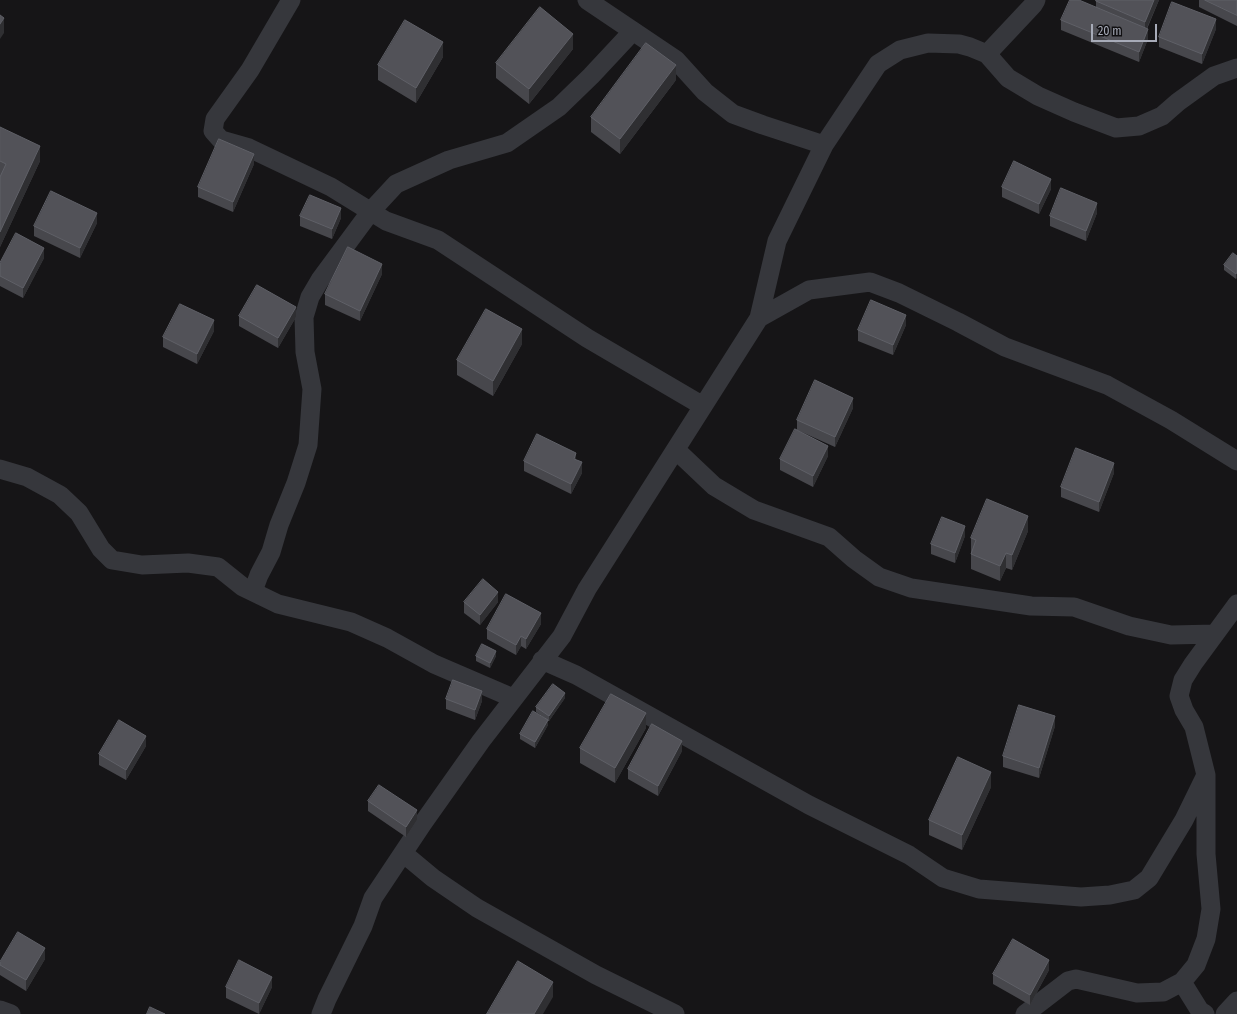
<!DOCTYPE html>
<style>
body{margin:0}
#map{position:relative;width:1237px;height:1014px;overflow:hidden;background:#161517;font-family:"Fira Sans Condensed",sans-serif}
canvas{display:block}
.scale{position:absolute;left:1091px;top:24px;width:66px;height:18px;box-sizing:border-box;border:2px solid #a7abb8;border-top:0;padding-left:5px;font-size:12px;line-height:14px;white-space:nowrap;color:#a7abb8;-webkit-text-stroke:3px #111012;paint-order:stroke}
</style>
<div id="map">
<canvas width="1237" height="1014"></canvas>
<div class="scale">20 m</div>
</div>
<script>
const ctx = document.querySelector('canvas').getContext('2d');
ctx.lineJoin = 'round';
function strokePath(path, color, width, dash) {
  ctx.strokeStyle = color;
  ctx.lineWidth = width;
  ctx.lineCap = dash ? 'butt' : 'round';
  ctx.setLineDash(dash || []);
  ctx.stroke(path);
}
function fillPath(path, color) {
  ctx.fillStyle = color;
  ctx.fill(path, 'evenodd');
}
strokePath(new Path2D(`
 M291,0l-41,70 -35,49 -2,12 8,9 28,8 82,39 55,34 52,19 149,98 116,68
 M587,0l89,60 29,32 28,22 30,11 61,20
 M987,54l46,-49 3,-5
 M759,318l50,-28 61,-8 29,11 59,29 47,25 102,38 64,35 66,41
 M676,450l38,36 40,24 75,27 25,22 25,18 32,11 120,18 43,1 55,19 42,9 44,-1
 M0,469l27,8 33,18 19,18 22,36 11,11 30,5 46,-2 30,4 25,20 35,17 73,18 36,16 47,26 79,34
 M253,591l6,-16 12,-23 8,-27 17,-42 12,-38 4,-56 -7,-37 -1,-35 6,-20 10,-17 51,-69 25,-27 53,-24 58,-17 52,-36 32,-31 42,-45
 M542,660l34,15 233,130 100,50 34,23 36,11 102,8 29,-2 24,-5 15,-12 35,-58 22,-45
 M403,853l30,25 44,30 119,67 79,39
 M1182,982l18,29 5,3
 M0,1010l11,4
 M321,1014l6,-15 36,-73 10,-28 50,-75 58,-82 81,-105 25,-47 172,-271 18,-77 47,-96 54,-81 22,-14 28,-7 31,1 11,3 17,7 21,24 30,18 36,16 42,16 23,-2 23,-10 16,-14 36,-26 23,-8
 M1025,1014l43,-33 8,-2 61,14 26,-1 19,-10 14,-17 10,-26 5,-30 -5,-55v-79l-12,-48 -10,-17 -5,-14 4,-16 10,-16 44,-60
 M1225,1014l12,-13`), '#36373c', 19);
fillPath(new Path2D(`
 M1096,0h63l-12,29 1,10 -9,23 -78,-32v-10l35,-13z
 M1199,0h38v26l-38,-19z
 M1216,29l-14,35 -43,-17v-10z
 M573,49l-44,55 -33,-26v-15z
 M443,57l-27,46 -38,-23v-15z
 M676,80l-56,74 -29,-22v-15z
 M0,127l40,34 -40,86z
 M254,164l-21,48 -35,-15v-10z
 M1002,187l49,2 -12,25 -37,-17z
 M1097,213l-11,28 -36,-15v-10z
 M300,216l41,2 -9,21 -32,-13z
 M97,223l-17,35 -46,-22v-10z
 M1237,256v21l-1,2 -12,-9v-5z
 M44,258l-21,40 -23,-12v-23z
 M382,274l-22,47 -35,-16v-11z
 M239,316l57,1 -18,31 -39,-22z
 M906,325l-13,30 -35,-14v-11z
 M214,331l-17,33 -34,-17v-10z
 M522,344l-29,52 -36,-21v-15z
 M853,408l-18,39 -38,-17v-10z
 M828,456l-15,31 -33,-17v-11z
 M524,461l58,12 -11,21 -47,-23z
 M1114,473l-15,39 -38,-15v-10z
 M1028,531l-16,39 -6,-2 -6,13 -29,-12v-31z
 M965,536l-10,27 -24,-9v-10z
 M464,602h34l-18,23 -16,-12z
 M541,624l-15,25 -5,-3 -5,9 -29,-16v-10z
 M476,656h20l-6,12 -14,-7z
 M565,698l-16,23h-1v4l-13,23 -15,-9v-5l26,-15 -10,-7v-5z
 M446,699l36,2 -7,19 -29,-11z
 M1055,726l-16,52 -36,-11v-11z
 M646,728l-31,55 -35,-20v-15z
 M146,746l-20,34 -27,-15v-11z
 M682,751l-24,45 -30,-17v-10z
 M991,787l-29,63 -33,-15v-15z
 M368,801l49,19 -11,17 -38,-26z
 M45,959l-19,32 -26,-16v-13z
 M1049,970l-19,35 -37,-21v-10z
 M226,987h46l-13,27 -33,-16z`), '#47474c');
fillPath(new Path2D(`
 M1154,0h5l-14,32v-10z
 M4,18v15l-4,6v-15z
 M1216,19v10l-14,35v-10z
 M1148,29v10l-9,23v-10z
 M573,34v15l-44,55v-15z
 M443,42v15l-27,46v-15z
 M676,65v15l-56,74v-15z
 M40,146v15l-40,86v-15z
 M254,154v10l-21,48v-10z
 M1051,179v10l-12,25v-10z
 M1097,203v10l-11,28v-10z
 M341,208v10l-9,21v-10z
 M97,213v10l-17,35v-10z
 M44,248v10l-21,40v-10z
 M382,264v10l-22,47v-10z
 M1237,272v5l-1,2v-5z
 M296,307v10l-18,31v-10z
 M906,315v10l-13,30v-10z
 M214,320v11l-17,33v-10z
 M522,329v15l-29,52v-15z
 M853,398v10l-18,39v-10z
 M828,446v10l-15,31v-11z
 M576,453v10l-2,-4z
 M582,462v11l-11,21v-10z
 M1114,463v10l-15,39v-10z
 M1028,516v15l-16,39v-15z
 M965,526v10l-10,27v-10z
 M1006,553v15l-6,13v-15z
 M498,592v10l-18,23v-10z
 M541,613v11l-15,25v-10z
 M521,636v10l-5,9v-10z
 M496,651v5l-6,12v-5z
 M482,691v10l-7,19v-10z
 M565,693v5l-16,23v-5z
 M646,713v15l-31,55v-15z
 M1055,716v10l-16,52v-10z
 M548,720v5l-13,23v-6z
 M146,736v10l-20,34v-10z
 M682,741v10l-24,45v-10z
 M991,772v15l-29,63v-15z
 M417,810v10l-11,17v-10z
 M45,948v11l-19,32v-11z
 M1049,960v10l-19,35v-10z
 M272,977v10l-13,27v-11z
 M553,982v15l-10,17h-9z`), '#2f2f32');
const building = new Path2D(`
 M1070,0h9l69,29 -9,23 -78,-32z
 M1096,0h58l-9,22 -49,-21z
 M1205,0h32v15z
 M1172,2l44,17 -14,35 -43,-17z
 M540,7l33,27 -44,55 -33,-26z
 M0,15l4,3 -4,6z
 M405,20l38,22 -27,46 -38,-23z
 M646,43l30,22 -56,74 -29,-22z
 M0,127l40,19 -40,86v-55l6,-13 -6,-3z
 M219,139l35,15 -21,48 -35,-15z
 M1014,161l37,18 -12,25 -37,-17z
 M1061,188l36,15 -11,28 -36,-15z
 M51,191l46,22 -17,35 -46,-22z
 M310,195l31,13 -9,21 -32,-13z
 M16,233l28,15 -21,40 -23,-12v-13z
 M348,247l34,17 -22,47 -35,-17z
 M1233,253l4,3v16l-1,2 -12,-9z
 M257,285l39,22 -18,31 -39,-22z
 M871,300l35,15 -13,30 -35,-15z
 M180,304l34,16 -17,34 -34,-17z
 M486,309l36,20 -29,52 -36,-21z
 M815,380l38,18 -18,39 -38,-17z
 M795,429l33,17 -15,30 -33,-17z
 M537,434l39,19 -2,6 8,3 -11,22 -47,-23z
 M1076,448l38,15 -15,39 -38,-15z
 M987,499l41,17 -16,39 -6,-2 -6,13 -29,-12 5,-14 -5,-2z
 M942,517l23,9 -10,27 -24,-9z
 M483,579l15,13 -18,23 -16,-13z
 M506,594l35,19 -15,26 -5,-3 -5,9 -29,-16z
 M482,644l14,7 -6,12 -14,-7z
 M453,680l29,11 -7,19 -29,-11z
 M553,684l12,9 -16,23 -13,-9z
 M611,694l35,19 -31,55 -35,-20z
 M1019,705l36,11 -16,52 -36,-12z
 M533,711l15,9 -13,22 -15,-8z
 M119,720l27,16 -20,34 -27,-16z
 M652,724l30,17 -24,45 -30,-17z
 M958,757l33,15 -29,63 -33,-15z
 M379,785l38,25 -11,17 -38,-26z
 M18,932l27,16 -19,32 -26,-15v-3z
 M1013,939l36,21 -19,35 -37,-21z
 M239,960l33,17 -13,26 -33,-16z
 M518,961l35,21 -19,32h-47z
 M150,1007l15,7h-18z`);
fillPath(building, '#525258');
strokePath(building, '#5f6067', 1);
</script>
